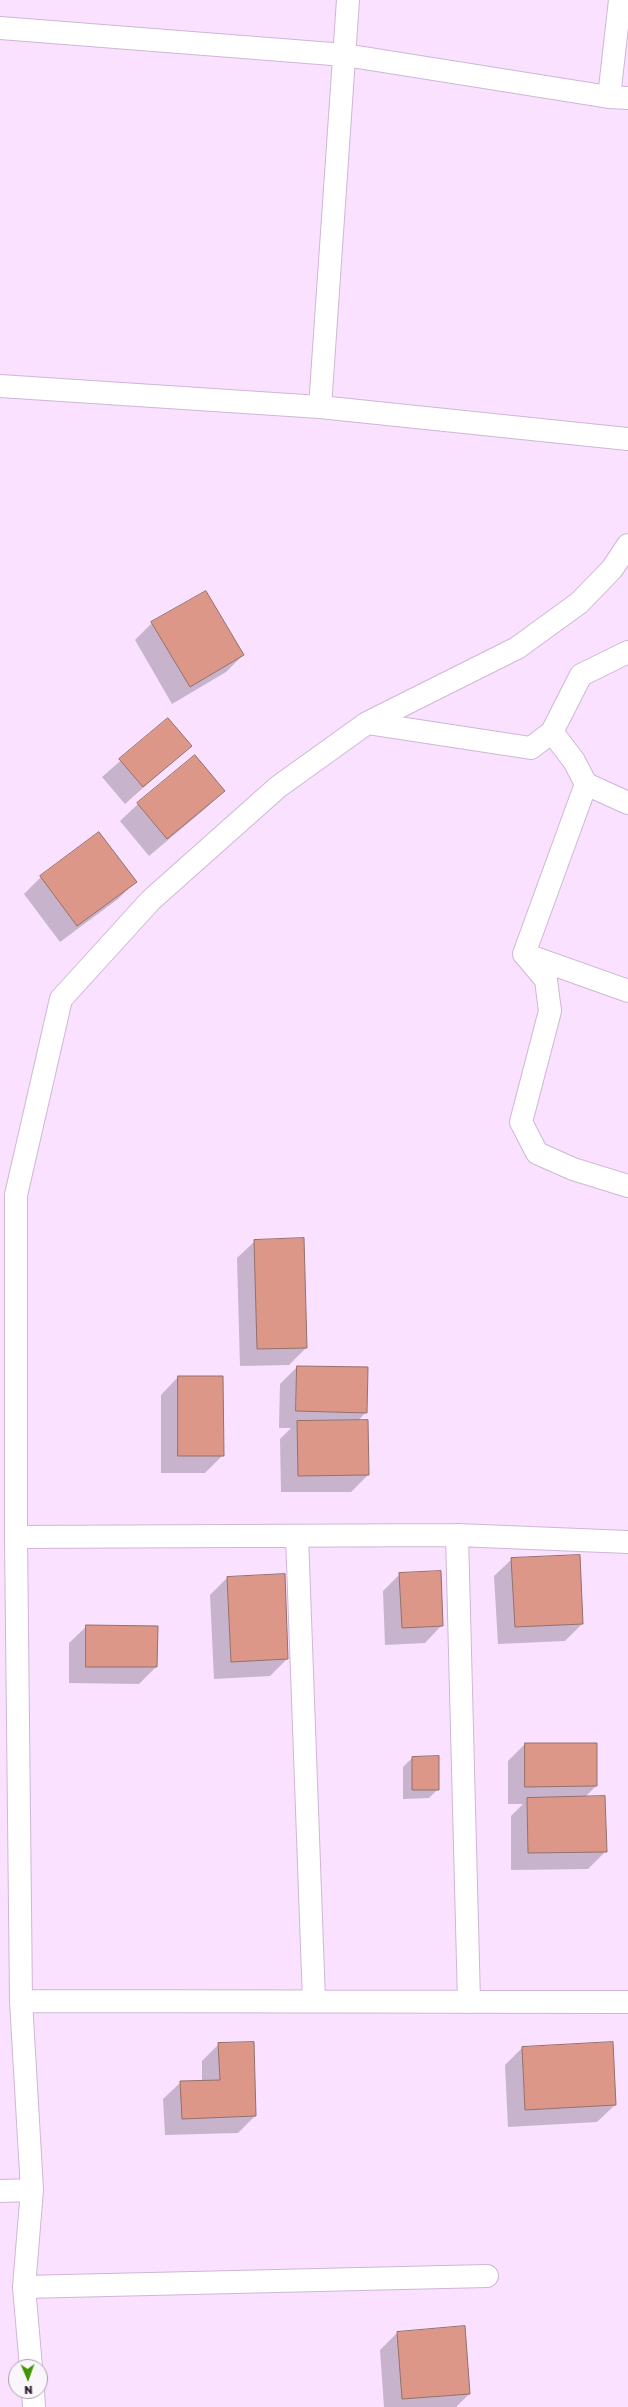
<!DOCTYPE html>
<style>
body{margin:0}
#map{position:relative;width:628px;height:2407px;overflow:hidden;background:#f9e1ff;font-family:"Golos Text",sans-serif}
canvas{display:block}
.north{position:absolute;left:8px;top:2359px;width:40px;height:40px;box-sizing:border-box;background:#fbf6fc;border:1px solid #a7a0a8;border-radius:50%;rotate:178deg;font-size:11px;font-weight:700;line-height:16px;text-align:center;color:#281f2a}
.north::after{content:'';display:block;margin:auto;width:14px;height:18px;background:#409506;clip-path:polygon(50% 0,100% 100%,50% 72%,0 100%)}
</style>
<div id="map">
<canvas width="628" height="2407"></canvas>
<div class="north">N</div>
</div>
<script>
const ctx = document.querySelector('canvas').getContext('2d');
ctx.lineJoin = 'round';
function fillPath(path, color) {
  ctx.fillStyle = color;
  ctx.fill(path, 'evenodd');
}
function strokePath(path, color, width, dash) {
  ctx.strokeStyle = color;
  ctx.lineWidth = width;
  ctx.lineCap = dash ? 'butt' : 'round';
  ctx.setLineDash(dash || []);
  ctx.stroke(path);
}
fillPath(new Path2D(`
 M152,623l91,32 -17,17 -54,32 -37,-64z
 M167,720l23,26 -65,58 -23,-27z
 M195,757l29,34 -18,17 -57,48 -29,-35 18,-17z
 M41,877l94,5 -17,17 -58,43 -36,-48z
 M255,1241l51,107 -17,17 -49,1 -3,-108z
 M297,1367l69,45 -9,10 11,53 -17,17h-70l-1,-53 11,-11h-12l1,-44z
 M178,1377l45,78 -18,18h-44v-78z
 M512,1559l70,65 -17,17 -67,3 -4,-68z
 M400,1574l42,51 -17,18 -40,2 -2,-54z
 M284,1575l3,84 -17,17 -56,3 -4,-84 17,-17z
 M87,1626l69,41 -17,17 -70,-1v-40z
 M525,1744l71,42 -12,12 22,53 -18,18 -77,1v-54l12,-12h-15v-43z
 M412,1758l26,31 -9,9 -26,1v-32z
 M219,2044l36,72 -17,17 -73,2 -2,-36 18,-17 21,-1v-20z
 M522,2048l93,57 -18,17 -89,5 -3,-62z
 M397,2333l72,61 -13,13h-72l-4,-57z`), '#0003');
const building = new Path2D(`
 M206,591l38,64 -54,32 -39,-65z
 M168,718l24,28 -49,41 -24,-28z
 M195,755l30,36 -58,48 -30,-36z
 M99,832l38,50 -60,44 -37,-50z
 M304,1238l3,110 -50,1 -3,-109z
 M297,1366l71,1 -1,46 -71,-2z
 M178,1376h45l1,80h-46z
 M368,1420l1,55 -71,1 -1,-55z
 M580,1555l3,69 -68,3 -4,-69z
 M441,1571l2,55 -41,2 -3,-55z
 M285,1574l3,85 -57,3 -4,-85z
 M86,1625l72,1 -1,41h-71z
 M525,1743h72v43l-72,1z
 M439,1756v34h-27v-33z
 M605,1796l2,56 -79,1 -1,-55z
 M254,2042l2,74 -74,3 -2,-38 40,-1 -2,-37z
 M613,2042l3,63 -91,5 -3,-63z
 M465,2326l5,68 -68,5 -5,-67z`);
fillPath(building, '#dc9789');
strokePath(building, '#937069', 1);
const street = new Path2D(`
 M0,28l345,27 264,42 19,1
 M609,97l11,-97
 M0,386l320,21 308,32
 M320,407l28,-407
 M367,723l164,25 21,-16 29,-57 47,-23
 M552,732l22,29 12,23 -62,170 104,37
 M586,784l42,19
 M525,955l21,25 4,31 -29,111 16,31 36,16 55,17
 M457,1535l12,467
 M297,1536l17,465
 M16,1537l441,-2 171,7
 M21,2001l607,1
 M0,2191l32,-1
 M24,2287l463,-11
 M31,2367l-7,-80 8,-97 -11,-189 -5,-464v-342l45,-196 90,-99 127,-113 89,-64 150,-75 62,-45 33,-34 16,-24
 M33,2391l1,16`);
strokePath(street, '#ceb7d4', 24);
strokePath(street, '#fff', 22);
</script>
